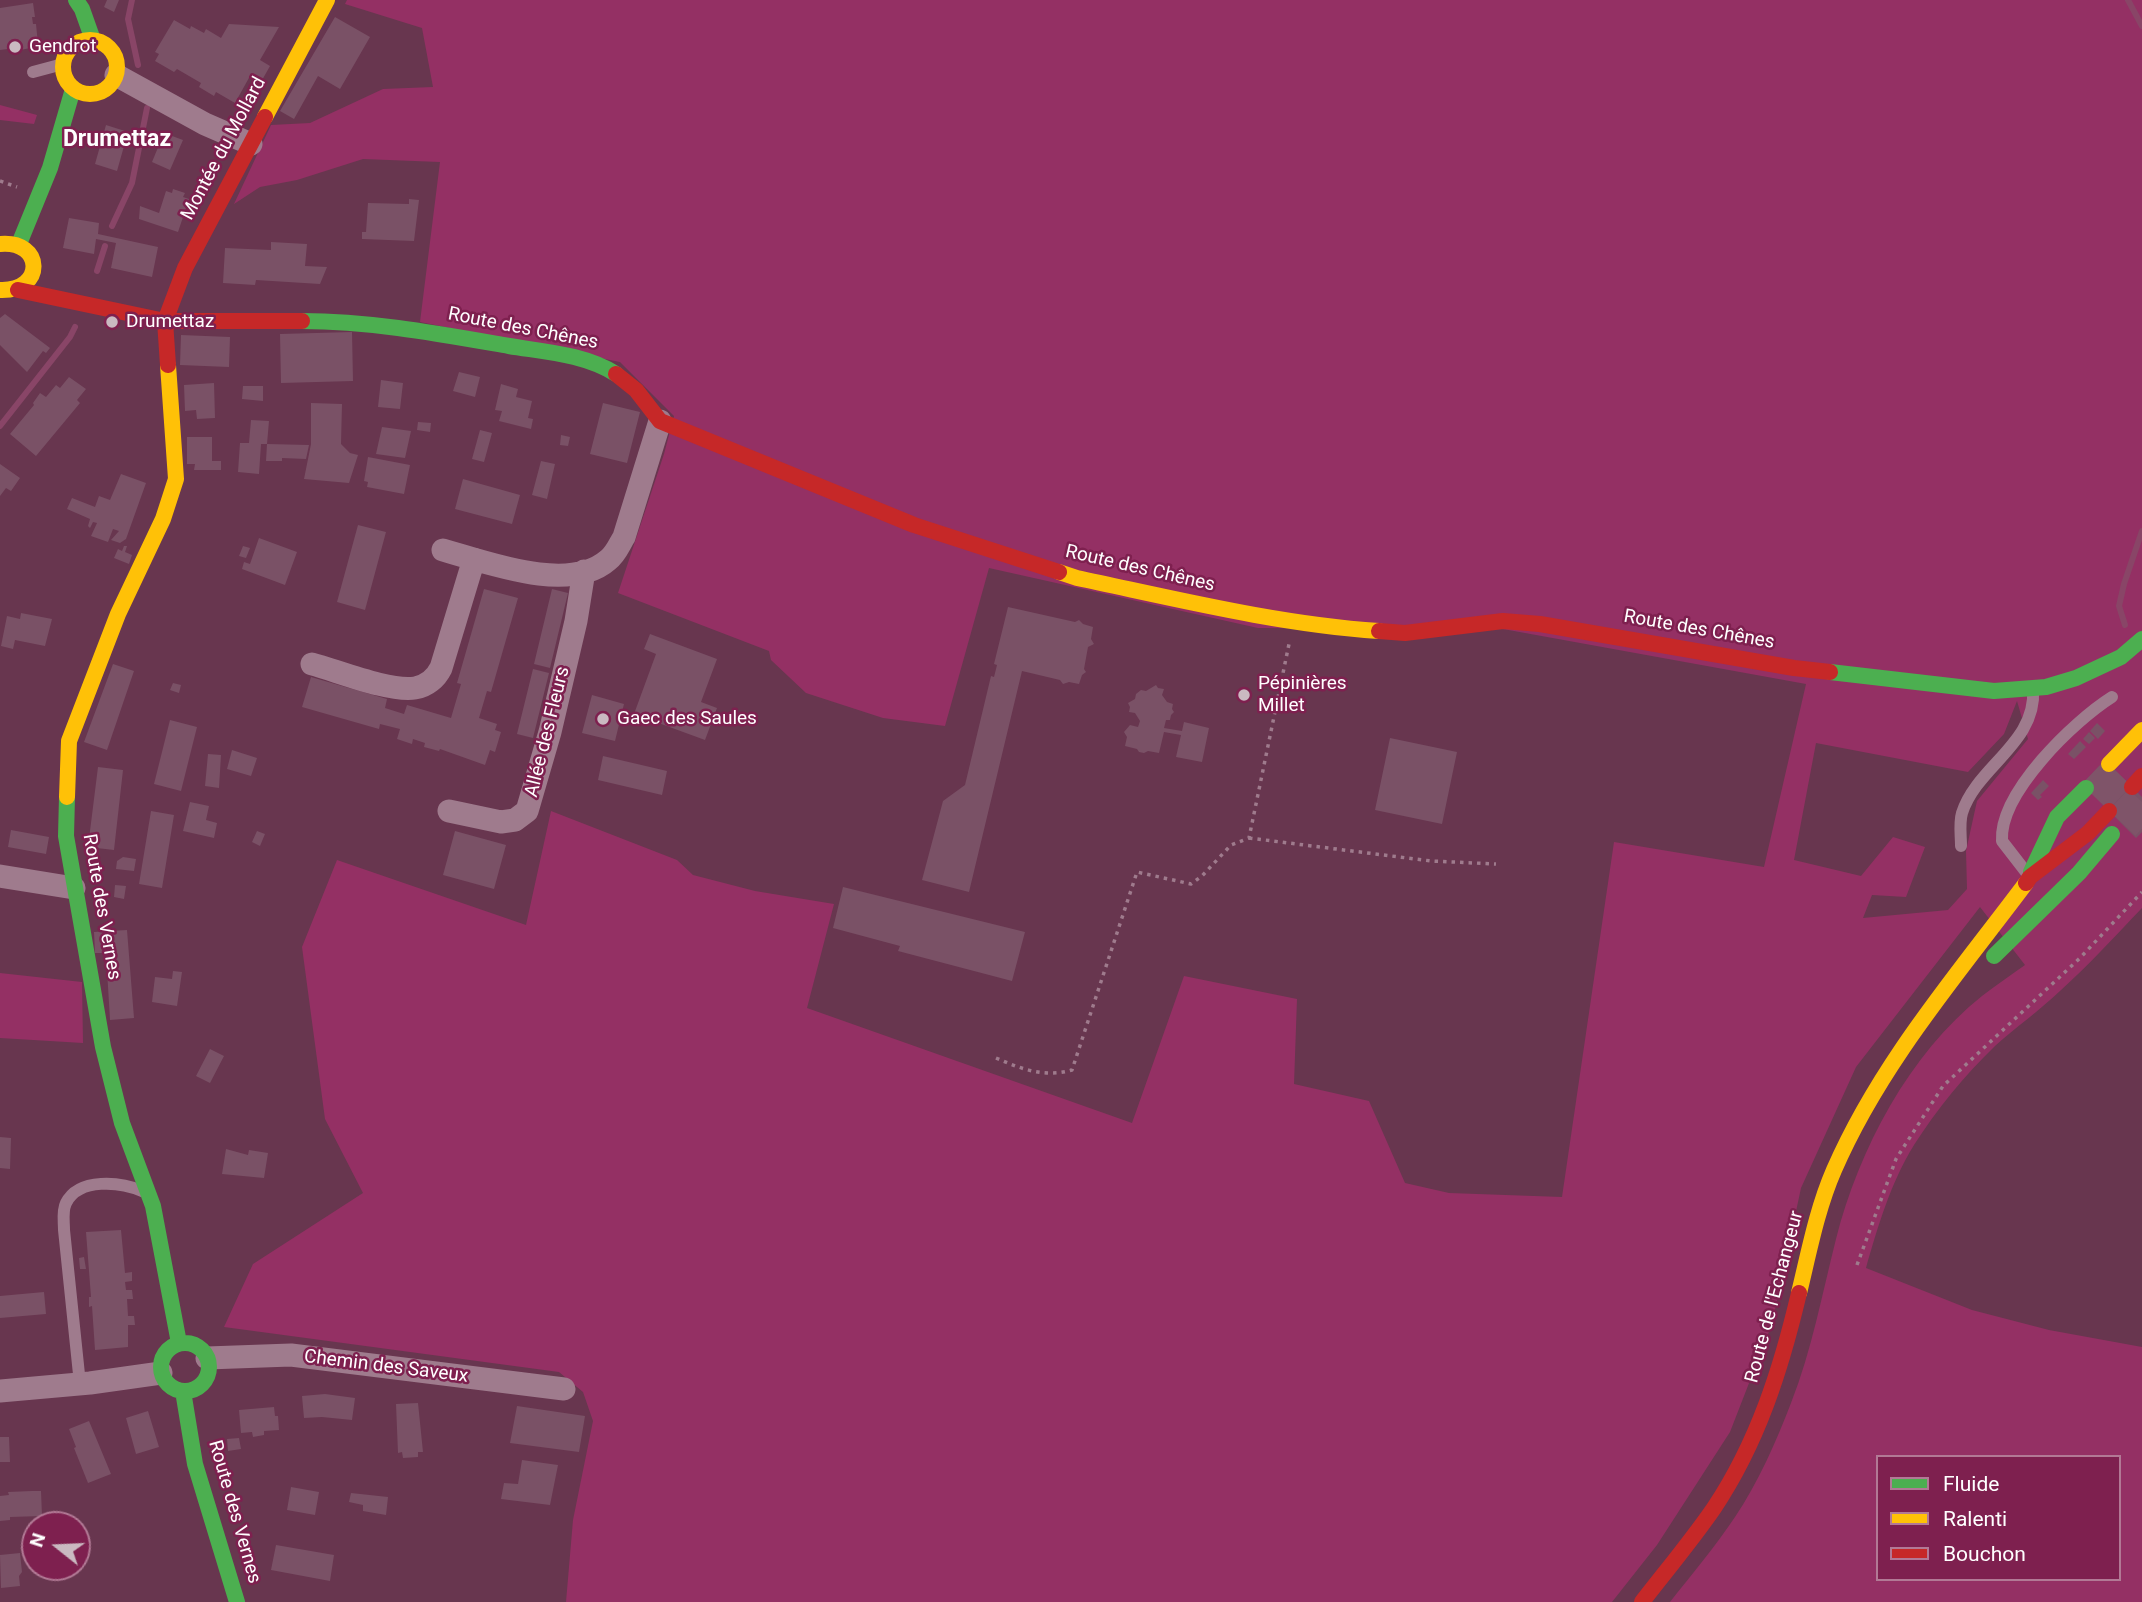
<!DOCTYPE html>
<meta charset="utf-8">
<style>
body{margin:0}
#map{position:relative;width:2142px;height:1602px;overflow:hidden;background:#68364f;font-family:Roboto,sans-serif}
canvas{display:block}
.legend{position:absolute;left:1876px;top:1455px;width:245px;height:126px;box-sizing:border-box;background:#7e204f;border:2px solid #b27995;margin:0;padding:9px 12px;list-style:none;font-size:21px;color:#fff}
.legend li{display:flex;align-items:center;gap:14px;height:35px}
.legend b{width:35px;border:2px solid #b27995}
.north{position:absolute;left:21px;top:1511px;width:70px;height:70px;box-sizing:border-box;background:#7e204f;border:2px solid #b27995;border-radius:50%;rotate:288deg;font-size:19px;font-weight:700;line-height:28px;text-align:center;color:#fff}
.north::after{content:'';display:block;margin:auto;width:24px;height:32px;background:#cab9c1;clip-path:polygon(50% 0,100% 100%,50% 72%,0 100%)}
</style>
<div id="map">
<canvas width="2142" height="1602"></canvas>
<ul class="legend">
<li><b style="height:9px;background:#4caf50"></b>Fluide</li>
<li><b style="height:9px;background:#ffc107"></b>Ralenti</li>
<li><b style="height:9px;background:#c62828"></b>Bouchon</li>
</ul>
<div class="north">N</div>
</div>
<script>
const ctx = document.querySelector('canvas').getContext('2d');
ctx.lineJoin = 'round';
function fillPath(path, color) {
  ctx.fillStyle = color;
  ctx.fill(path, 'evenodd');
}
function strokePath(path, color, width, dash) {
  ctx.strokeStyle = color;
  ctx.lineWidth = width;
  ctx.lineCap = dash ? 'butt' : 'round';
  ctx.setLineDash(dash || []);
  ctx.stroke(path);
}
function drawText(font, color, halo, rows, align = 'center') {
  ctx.font = font + ' Roboto,sans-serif';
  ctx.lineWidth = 5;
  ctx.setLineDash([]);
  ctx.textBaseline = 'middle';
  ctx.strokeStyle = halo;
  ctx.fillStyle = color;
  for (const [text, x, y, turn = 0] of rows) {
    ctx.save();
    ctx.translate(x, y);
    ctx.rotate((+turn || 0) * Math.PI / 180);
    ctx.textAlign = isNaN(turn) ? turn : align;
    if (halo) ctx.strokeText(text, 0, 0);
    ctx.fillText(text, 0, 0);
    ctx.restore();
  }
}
fillPath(new Path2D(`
 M347,0h1795v908c-27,28 -53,57 -82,83 -21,20 -44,36 -65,55 -31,30 -58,63 -81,99 -23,37 -36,81 -48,123l106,42 77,20 93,17v255h-472c22,-28 45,-55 65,-85 23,-34 41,-75 56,-114 21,-53 31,-109 45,-164 23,-90 73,-185 146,-243 14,-11 29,-21 43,-31l-45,-58 -124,160 -55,121 -29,136 -42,108 -73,113 -45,57h-1046l7,-82 20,-99 -10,-29 -24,-20 -335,-45 29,-63 110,-71 -38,-74 -23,-172 35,-87 189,65 25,-114 126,49 16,15 62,16 79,13 -27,104 325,115 52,-147 113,23 -3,85 75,17 36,82 44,10 113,4 52,-355 150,25 42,-183 -303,-55 -245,-1 -269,-60 -44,158 -62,-8 -77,-25 -35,-33 -2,-9 -151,-58 46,-139 10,-38 -54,-54 -200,-40 20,-160 -77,-3 -66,21 -37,7 -26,17 37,-79 39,-2 73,-34 50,-2 -11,-59 -77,-24zM2017,701l11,38 -51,62 -11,50 1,38 -19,21 -85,8 9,-23 34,2 19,-50 -32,-10 -32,39 -67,-16 22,-117 152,29 36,-38zM1878,1457h241v122h-241z
 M0,105l37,10 -3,9 -34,-4z
 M0,973l82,9 1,61 -83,-5z`), '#943064');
strokePath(new Path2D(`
 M132,0l-4,19 10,46
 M2128,0l14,26
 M112,226l20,-43 15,-75
 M97,271l8,-25
 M0,426l70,-89 5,-10
 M2125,625l-6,-19 5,-22 18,-53`), '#894567', 6);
fillPath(new Path2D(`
 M107,0h12l-5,12 -10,-5z
 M33,3l2,14h-3l1,7h3l2,20 -8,1v3l-14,3v-3l-16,2v-42z
 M335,17l35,20 -30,52 -22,-13 -24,43 -14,-8z
 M174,20l16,9 1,-3 13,7 2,-4 15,9 8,-14 50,3 -19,33 10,6 -9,16 -11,-6 -15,27 -19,-11 -2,4 -15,-9 2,-4 -24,-14 -3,3 -19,-11 4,-7 -4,-2z
 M106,125l22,7 -11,39 -22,-7z
 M164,133l19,7 -13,30 -18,-8z
 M173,189l12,4 -2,4 6,2 -11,33 -39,-13 1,-13 19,7 7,-22 6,2z
 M409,199l10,1 -5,41 -52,-2v-7h4l2,-29 41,1z
 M69,218l30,5 -1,11 60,13 -6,30 -41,-9 5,-25 -20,-4 -2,15 -31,-6z
 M271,242l36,2 -2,22 22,1 -7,17 -64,-4 -1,5 -32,-2 2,-35 46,2z
 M5,314l45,34 -4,5 -3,-2 -16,21 -27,-27v-27z
 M352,332l1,49 -72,2 -1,-49z
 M181,335l49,2 -1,30 -49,-2z
 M459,372l21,5 -5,20 -22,-6z
 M69,377l17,12 -9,11 3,3 -44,53 -26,-22 24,-29 -1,-2 7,-10 6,4 10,-12 4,3z
 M381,380l22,3 -3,26 -22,-2z
 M214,383l1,35 -18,1 -1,-9 -11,1 -1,-26z
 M501,384l17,5 -2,8 16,4 -4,17 5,1 -2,10 -32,-8 3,-10 -7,-1z
 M243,386h20v15l-21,-2z
 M311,403l31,1 -1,40 9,9 8,2 -9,28 -45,-4 7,-35z
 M603,403l37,9 -13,51 -37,-9z
 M251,420l18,1 -2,23 42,1 -3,14 -24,-1v3h-16l1,-17h-6l-2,30 -21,-2 2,-29h9z
 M418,422l13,1 -1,9 -13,-2z
 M382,427l29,4 -6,27 -29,-4z
 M480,430l12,3 -8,29 -12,-3z
 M561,435l9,2 -2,9 -8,-1z
 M187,437h25v24h9v9h-27l1,-6h-8z
 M368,457l42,8 -6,29 -37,-7 1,-5 -4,-1z
 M541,461l14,3 -8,35 -15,-4z
 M0,464l20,14 -9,13 -5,-3 -6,8z
 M121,474l25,9 -20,56 -6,4 -9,-3 8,-9 -6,-2 -5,13 -17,-6 6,-13 -4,-1 -3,6 -2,-2 2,-7 -23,-10 5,-11 23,9 4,-11 11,4z
 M463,479l57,16 -8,29 -57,-15z
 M358,525l28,7 -21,78 -28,-8z
 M259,538l38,14 -12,33 -43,-16 2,-7 6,2z
 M124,546h3l-2,6 7,3 -3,9 -15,-6 4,-9 4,2z
 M243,546l7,2 -4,10 -7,-2z
 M484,589l34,9 -27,94 -4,-1 -8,27 18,6 -2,6 6,2 -6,20 -5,-2 -5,15 -45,-16 -1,2 -15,-4 1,-4 -12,-4 -1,5 -15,-5 3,-10 -20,-5 -1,5 -77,-22 9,-30 76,22 -2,9 19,6 3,-9 44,13 10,-34 -4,-1z
 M552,589l16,4 -18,75 -16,-4z
 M1008,607l67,15 4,-2 4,4 10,3 -2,12 3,5 -6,3 -4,22 2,3 -4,3 -3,9 -10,-2 -6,2 -3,-4 -38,-9 -53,221 -47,-12 21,-79 22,-16 26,-109 3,1 3,-12 -3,-1z
 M21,613l31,6 -7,27 -30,-6 -2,9 -12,-3 6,-30 13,3z
 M650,634l67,25 -16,43 16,6 -12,32 -71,-26 22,-60 -12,-5z
 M113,664l21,7 -27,79 -23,-8z
 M533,669l16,4 -16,65 -16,-4z
 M173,683l8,2 -2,8 -9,-3z
 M1156,685l2,3 6,1 -2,6 5,7 6,2 -1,5 2,3 -3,3 -1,5h-4l-2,8 18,3 2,-9 25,6 -7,34 -26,-5 5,-22 -17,-3 -5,21 -11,-2 -4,2 -5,-1 -2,-3 -12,-3 2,-9 -3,-5 6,-7 8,2 2,-6 -5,-8 -6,-1 1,-5 -2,-4 7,-4 1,-5 5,-4 5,1z
 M592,695l32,9 -9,37 -33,-8z
 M170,720l27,7 -16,64 -27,-7z
 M2097,723l8,8 -7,8 -8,-8z
 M2089,732l6,6 -6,6 -6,-5z
 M1390,738l67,14 -15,72 -67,-14z
 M2080,741l6,6 -12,12 -6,-5z
 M232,750l25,8 -6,18 -24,-7z
 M208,754l13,1 -2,33 -14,-2z
 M603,756l64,15 -5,24 -64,-15z
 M2105,760l37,37v35l-6,6 -54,-54z
 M98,767l25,3 -9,80 -26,-3z
 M2043,780l6,6 -9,9 2,2 -4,3 -7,-7z
 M190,802l19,4 -3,14 11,3 -3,15 -31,-7z
 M151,811l23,4 -12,73 -23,-4z
 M11,830l38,7 -3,17 -38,-7z
 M257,831l8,3 -5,12 -8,-4z
 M455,831l51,14 -12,44 -51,-14z
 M123,857l13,2 -2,12 -18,-2 1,-8z
 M115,885l11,1 -2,13 -10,-2z
 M843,887l182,45 -13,49 -114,-30 2,-5 -67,-18z
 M127,930l7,88 -24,2 -4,-67h-11l-1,-21z
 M173,971l9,1 -5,34 -25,-4 3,-25 17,2z
 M210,1049l14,7 -14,27 -14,-7z
 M0,1137l11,1 -1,31 -10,-1z
 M226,1149l22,6 1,-5 19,3 -4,25 -42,-4z
 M121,1230l4,43 7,-1v9l-7,1 1,8h6l1,9h-6l1,17h6l1,9h-7v22l-33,3 -3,-44 -3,1v-10h2l-5,-65z
 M84,1257l2,12h-6l-1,-11z
 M44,1292l2,22 -46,4v-22z
 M325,1394l30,4 -3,22 -30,-3 -18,1 -2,-22z
 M418,1403l5,49h-5v5l-15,1 -1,-6 -4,1 -2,-49z
 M517,1406l68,10 -6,36 -69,-9z
 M274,1407l1,9h3l1,14 -15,1v4l-11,2 -1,-5 -11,1 -2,-23z
 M148,1411l11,36 -23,7 -10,-36z
 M89,1421l22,53 -23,9 -14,-35 2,-1 -7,-18z
 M0,1437h9l1,25h-10z
 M239,1438l2,11 -13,2 -1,-12z
 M522,1460l36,5 -8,40 -49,-6 3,-16 14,1z
 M291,1487l28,5 -4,23 -28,-5z
 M32,1491h9l1,25 -32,1v3l-10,1v-25l9,-1 -1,-3z
 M351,1493l37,4 -2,18 -23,-4v-6l-14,-3z
 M276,1545l58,10 -4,26 -59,-11z
 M20,1553l2,19 -3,4 1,10 -19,2 -1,-33z`), '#7a5166');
strokePath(new Path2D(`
 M2095,797l23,-24
 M2122,823l20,-21`), '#7f5469', 37, [37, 18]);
strokePath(new Path2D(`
 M0,181l17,6
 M1249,838l182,23 65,3
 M996,1058c25,11 49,20 76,12l65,-198 54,12 11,-8 29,-31 18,-7 40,-194
 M1857,1265l39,-106 47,-73 137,-128 62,-66`), '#9f7b8d', 3.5, [3.5, 5]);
strokePath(new Path2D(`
 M33,72l30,-8
 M1961,846c0,-11 -2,-23 1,-33 15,-47 75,-70 71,-124
 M2026,872l-24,-31c-3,-48 72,-120 110,-144
 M80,1384l-16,-154c0,-9 -2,-19 2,-27 13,-26 55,-21 76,-12`), '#9f7b8d', 12);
strokePath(new Path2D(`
 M116,75l89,49 46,20
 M443,550c43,12 126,44 165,10 8,-6 11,-15 16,-23l36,-116
 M312,664c26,7 78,28 103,24 12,-2 21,-10 26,-20l33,-109
 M449,811l52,11 14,-2 12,-9 23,-79 26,-111 8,-50
 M0,876l74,12
 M207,1358l84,-3 273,34
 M0,1391l90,-8 71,-10`), '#9f7b8d', 23);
strokePath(new Path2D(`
 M76,0l6,9 11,31
 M19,244l31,-76 23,-79
 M302,321c69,0 138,13 207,25 36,6 75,8 107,28
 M1830,672l164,19 52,-4 30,-9 45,-21 21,-18
 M67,797l-1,39 37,211 19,76 31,83 26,137
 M2031,872l26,-55 29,-29
 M1994,956l85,-83 33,-39
 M161 1367a24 24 0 1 1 48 0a24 24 0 1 1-48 0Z
 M183,1391l12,73 42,138`), '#4caf50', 16);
strokePath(new Path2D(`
 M63 67a27 27 0 1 1 54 0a27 27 0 1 1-54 0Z
 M265,117l62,-117
 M0,244c44,-4 45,47 1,46
 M1059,572l18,6c100,21 200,46 302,53
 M2109,764l33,-34
 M67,797l2,-56 49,-127 45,-95 13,-40 -8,-114
 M1799,1293c10,-41 18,-84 35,-123 46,-106 123,-195 192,-287`), '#ffc107', 16);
strokePath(new Path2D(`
 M18,290l147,31h137
 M168,365l-3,-44 20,-53 80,-151
 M616,374l20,16 24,31 254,104 145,47
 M1379,631l26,2 98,-12 37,3 254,44 36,4
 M2132,787l10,-11
 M2026,883l4,-6 58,-44 21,-22
 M1642,1602c24,-31 50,-62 72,-94 44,-66 67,-139 85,-215`), '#c62828', 16);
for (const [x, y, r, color] of [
 [15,47,7,"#cab9c1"],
 [112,322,7,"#cab9c1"],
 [1244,695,7,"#cab9c1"],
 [603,719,7,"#cab9c1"]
]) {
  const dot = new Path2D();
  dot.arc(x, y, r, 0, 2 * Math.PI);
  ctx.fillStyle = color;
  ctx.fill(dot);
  strokePath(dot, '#7e204f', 2.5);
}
drawText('19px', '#fff', '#7e204f', [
 ["Gendrot",29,47],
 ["Drumettaz",126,322],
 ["Pépinières",1258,684],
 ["Millet",1258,706],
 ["Gaec des Saules",617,719]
], 'left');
drawText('19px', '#fff', '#7e204f', [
 ["Montée du Mollard",224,149,-62],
 ["Route des Chênes",523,329,11],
 ["Route des Chênes",1140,569,13],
 ["Route des Chênes",1699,630,10],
 ["Allée des Fleurs",548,732,-76],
 ["Route des Vernes",101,907,80],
 ["Route de l'Echangeur",1775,1297,-75],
 ["Chemin des Saveux",386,1367,7],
 ["Route des Vernes",234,1512,74]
]);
drawText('bold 23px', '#fff', '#7e204f', [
 ["Drumettaz",117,140]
]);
</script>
